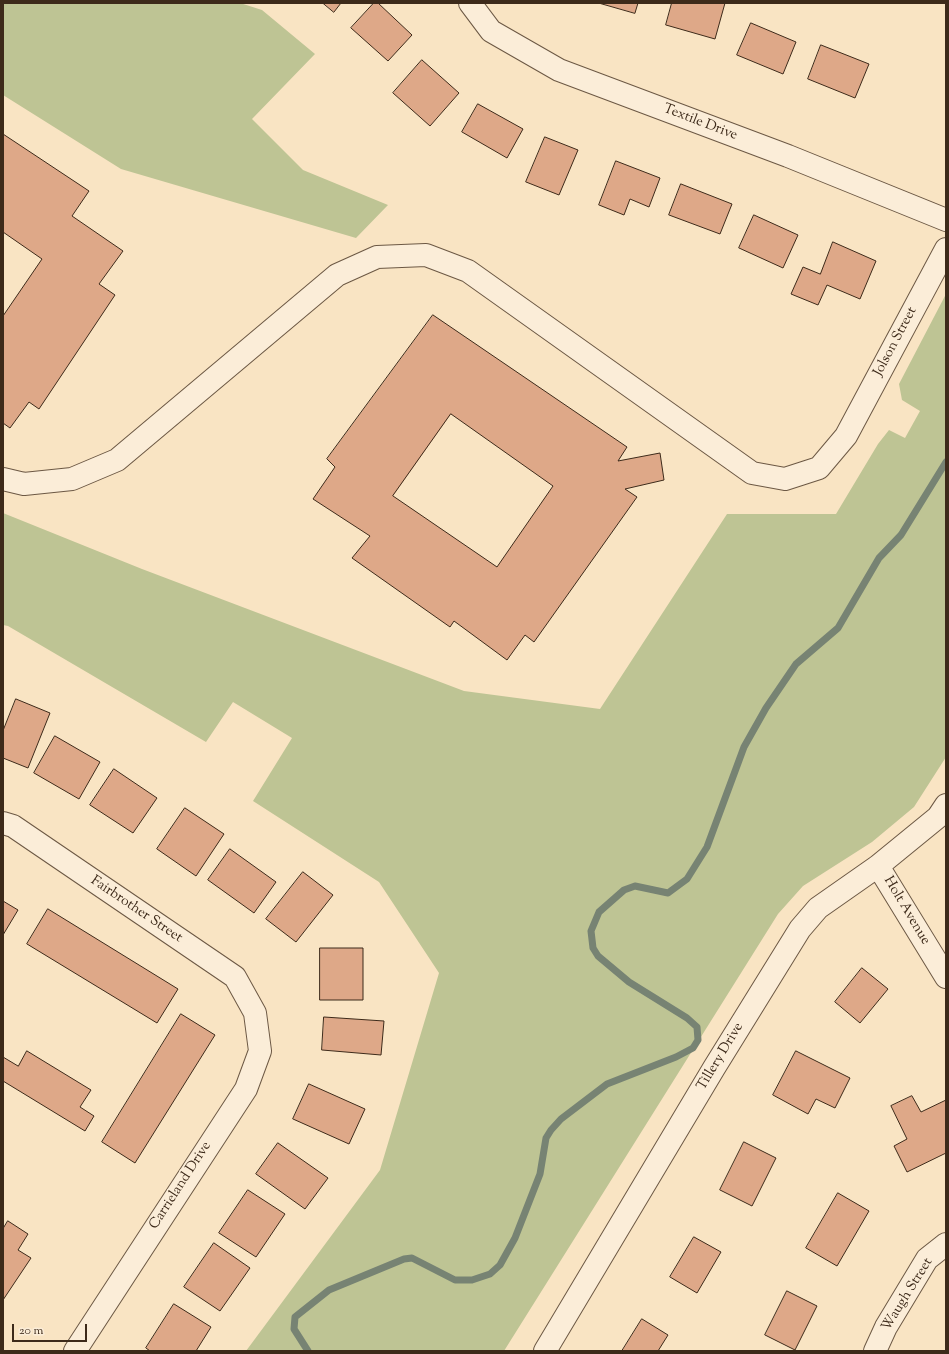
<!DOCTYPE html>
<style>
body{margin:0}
#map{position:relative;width:949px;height:1354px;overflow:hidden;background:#f9e4c3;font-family:"Sorts Mill Goudy",serif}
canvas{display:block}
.frame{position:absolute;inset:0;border:4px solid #3d2a1a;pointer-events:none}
.scale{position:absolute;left:12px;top:1324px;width:75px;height:18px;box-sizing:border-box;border:2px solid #3d2a1a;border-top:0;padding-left:5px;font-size:12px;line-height:14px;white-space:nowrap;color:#3d2a1a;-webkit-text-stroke:3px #fbedd8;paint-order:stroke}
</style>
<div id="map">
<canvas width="949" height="1354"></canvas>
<div class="frame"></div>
<div class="scale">20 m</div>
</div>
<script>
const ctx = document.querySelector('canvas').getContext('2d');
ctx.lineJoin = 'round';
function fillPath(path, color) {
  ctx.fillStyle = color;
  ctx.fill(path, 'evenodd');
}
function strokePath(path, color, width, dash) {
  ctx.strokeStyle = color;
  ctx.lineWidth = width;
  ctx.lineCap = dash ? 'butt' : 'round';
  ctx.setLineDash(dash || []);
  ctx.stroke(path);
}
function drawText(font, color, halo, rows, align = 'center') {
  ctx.font = font + ' "Sorts Mill Goudy",serif';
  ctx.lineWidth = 3;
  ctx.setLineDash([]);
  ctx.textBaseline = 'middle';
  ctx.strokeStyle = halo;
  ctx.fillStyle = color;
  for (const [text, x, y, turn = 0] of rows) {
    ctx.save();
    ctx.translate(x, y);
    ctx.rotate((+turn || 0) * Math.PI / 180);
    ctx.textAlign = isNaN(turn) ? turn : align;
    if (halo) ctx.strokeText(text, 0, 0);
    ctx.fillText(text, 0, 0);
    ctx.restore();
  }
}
fillPath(new Path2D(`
 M3,3h237l22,7 53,44 -63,65 51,51 85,35 -32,33 -235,-69 -118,-74z
 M946,294v463l-32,50 -42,35 -69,44 -25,28 -274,437h-258l134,-181 59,-197 -60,-91 -126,-81 39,-63 -59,-36 -27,40 -198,-116 -5,-1v-112l139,56 322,122 136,18 127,-195h109l42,-70 11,-14 16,8 15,-27 -18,-11 -3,-16z`), '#bec494');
strokePath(new Path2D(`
 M308,1351l-14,-22 1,-12 34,-27 75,-31 8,-1 43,22h17l18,-6 10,-9 15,-27 25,-64 6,-36 5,-8 10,-11 46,-35 69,-27 17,-9 5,-8 -1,-13 -10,-9 -58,-36 -31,-26 -5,-8 -2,-17 8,-19 25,-22 11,-4 33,7 19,-14 20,-32 37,-100 22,-39 30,-44 42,-36 41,-70 22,-23 45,-73`), '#778373', 7);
const building = new Path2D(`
 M323,3h18l-7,9z
 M374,3h4l34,32 -24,26 -37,-33z
 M599,3h39l-3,10z
 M672,3h53l-10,36 -49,-14z
 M751,23l45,19 -13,32 -46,-19z
 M821,45l48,19 -14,34 -47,-19z
 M422,60l37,33 -29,33 -37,-33z
 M478,104l45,25 -16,29 -45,-26z
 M3,134l86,57 -17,25 51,35 -24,33 16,11 -76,114 -10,-7 -19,26 -7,-5v-107l39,-57 -39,-27z
 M545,137l33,13 -19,45 -33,-13z
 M616,161l44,17 -11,29 -19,-8 -6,16 -25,-10z
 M681,184l51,20 -12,30 -51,-19z
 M754,215l44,20 -15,33 -44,-20z
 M833,242l43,19 -16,38 -33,-14 -9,20 -27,-11 12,-27 17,7z
 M433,315l194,132 -9,14 42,-8 4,27 -39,9 12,8 -103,145 -9,-7 -18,25 -53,-39 -4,6 -98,-69 18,-22 -57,-37 22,-32 -8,-8zM451,414l102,72 -56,81 -104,-71z
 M16,699l34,14 -22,55 -25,-10v-27z
 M55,736l45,26 -21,37 -45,-26z
 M114,769l43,29 -24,35 -43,-28z
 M185,808l39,26 -28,42 -39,-27z
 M230,849l46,33 -22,31 -46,-33z
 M303,872l30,23 -37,47 -30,-23z
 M3,901l15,9 -15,25z
 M48,909l130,80 -21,34 -130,-79z
 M320,948h43v52h-43z
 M862,968l26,21 -28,34 -25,-21z
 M181,1014l34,21 -80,128 -33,-21z
 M324,1017l60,4 -3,34 -59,-5z
 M27,1051l64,39 -11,17 14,9 -9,15 -82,-50v-24l15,9z
 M796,1051l54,27 -15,30 -19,-9 -8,15 -35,-19z
 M309,1084l56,25 -16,35 -56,-25z
 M912,1096l9,16 25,-12v53l-39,19 -13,-26 13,-7 -16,-33z
 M744,1142l32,16 -24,48 -32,-16z
 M278,1143l50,35 -23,31 -49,-35z
 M248,1190l37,24 -29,43 -37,-24z
 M838,1193l31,18 -32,55 -31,-18z
 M8,1221l20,13 -10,16 13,8 -28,42v-71z
 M694,1237l27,15 -24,41 -27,-16z
 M214,1243l36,25 -30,43 -36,-24z
 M787,1291l30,15 -22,44 -30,-15z
 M174,1304l37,23 -15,24h-46l-4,-3z
 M642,1319l26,16 -10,16h-36z`);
fillPath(building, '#dea888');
strokePath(building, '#3d2a1a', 1);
const minor = new Path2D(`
 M470,3l21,28 68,39 229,86 158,64
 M3,479l21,5 48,-5 45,-19 220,-185 40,-18 49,-2 42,16 284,202 33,6 34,-11 27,-32 100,-187
 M3,823l10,3 222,151 20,36 5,38 -14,38 -171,262
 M878,866l68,111
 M545,1351l169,-283 86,-139 18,-21 60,-42 60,-49 8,-12
 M875,1351l11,-24 41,-68 19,-15`);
strokePath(minor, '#6c5844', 24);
strokePath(minor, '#fbedd8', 22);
drawText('14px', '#3d2a1a', '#fbedd8', [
 ["Textile Drive",700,123,21],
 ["Jolson Street",896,342,-62],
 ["Fairbrother Street",136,910,34],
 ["Holt Avenue",906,911,59],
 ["Tillery Drive",721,1057,-59],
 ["Carrieland Drive",181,1186,-57],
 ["Waugh Street",908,1295,-58]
]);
</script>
